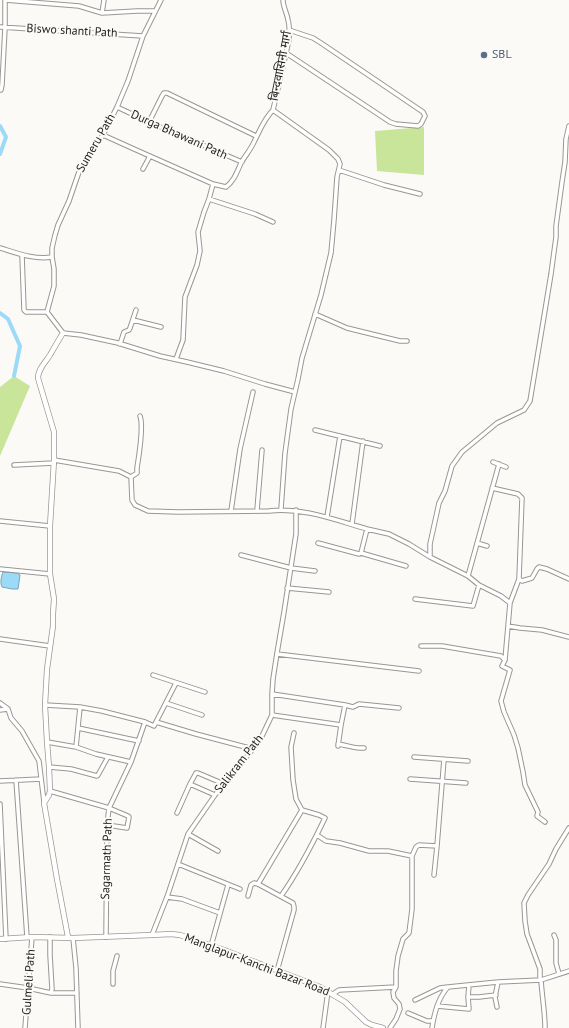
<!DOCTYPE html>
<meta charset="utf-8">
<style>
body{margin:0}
canvas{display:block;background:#fcfaf7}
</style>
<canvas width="569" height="1028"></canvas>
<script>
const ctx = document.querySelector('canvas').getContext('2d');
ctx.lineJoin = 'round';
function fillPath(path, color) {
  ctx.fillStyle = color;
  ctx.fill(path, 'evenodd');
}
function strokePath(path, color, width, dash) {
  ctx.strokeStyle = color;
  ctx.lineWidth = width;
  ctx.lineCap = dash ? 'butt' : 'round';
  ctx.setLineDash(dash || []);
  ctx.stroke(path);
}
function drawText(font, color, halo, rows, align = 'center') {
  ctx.font = font + ' "PT Sans","Noto Sans Devanagari",sans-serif';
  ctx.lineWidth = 4;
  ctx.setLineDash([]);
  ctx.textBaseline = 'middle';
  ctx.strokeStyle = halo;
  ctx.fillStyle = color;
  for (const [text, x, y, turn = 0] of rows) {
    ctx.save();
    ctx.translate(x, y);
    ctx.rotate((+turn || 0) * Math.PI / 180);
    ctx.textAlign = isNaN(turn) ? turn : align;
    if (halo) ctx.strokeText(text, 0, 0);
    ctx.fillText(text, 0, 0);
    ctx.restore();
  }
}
fillPath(new Path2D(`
 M424,127v48l-47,-4 -2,-40z
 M14,376l16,10 -30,70v-69z`), '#c8e59a');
const water = new Path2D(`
 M3,572l14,1 3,2 -2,14h-6l-10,-2c-2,-4 -1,-10 1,-15z`);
fillPath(water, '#9bdbf8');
strokePath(water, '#78a4b8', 1);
strokePath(new Path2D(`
 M0,126l6,11 -6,17
 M0,313l8,6 12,27 -6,30`), '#9bdbf8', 4);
const minor = new Path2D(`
 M5,0l74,6 23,7 35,-2h18
 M161,0l-18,36 -15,45 -11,26 -14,28 -22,31 -12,35 -11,24 -3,10 -3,13v9l2,12v17l-7,26 16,21 18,2 37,8 42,13 27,6 37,9 41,13 30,8
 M102,13l2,-13
 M0,27l143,9
 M286,53l104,69 6,2 22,2 3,-2 4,-8 -2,-4 -102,-69 -8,-5 -24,-8
 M0,90h1l1,-5 3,-57v-28
 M117,107l32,15 93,40
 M273,110l56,40 9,9 2,5 -3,13 -3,43 -3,33 -10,42 -19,63 -4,21 -7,30 -6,44 -4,56
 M273,110l16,-70c0,-7 1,-14 -1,-20 -1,-7 -5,-13 -5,-20
 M149,122l13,-26 2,-3h3l89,43
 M103,135l31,14 79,35 13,3c8,-6 11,-15 15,-24 4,-7 10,-14 13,-21 6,-12 10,-23 19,-32
 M143,169l7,-13
 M339,170l45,15 36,9
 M209,199l46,15 18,8
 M0,248c17,5 34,12 52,9
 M22,255l2,55 2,2h21
 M315,314l32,14 53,13h7
 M133,320l28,7
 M120,344l4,-12 5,-2 1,-2 6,-18
 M176,359l7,-19 2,-43 12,-32 3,-14 -2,-19 6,-20 5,-13 4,-15
 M315,430l65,16
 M54,460l65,11 12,6 1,23 3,5 13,6 30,1 91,-1c34,-4 66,9 98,18l22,5 20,10 21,13 38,19 11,9 22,11 9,7
 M493,462l13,5
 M14,465l40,-2
 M131,477l6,-4v-5c2,-13 7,-41 3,-52
 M492,488l26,6 4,4 -3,81 -9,24 -5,57 -3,6 8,4 -9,31 3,11 10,23 4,13 5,24 2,13 13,27 -1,4 8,6
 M257,510l5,-60
 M231,511l9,-62 13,-57
 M327,517l13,-81
 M0,521l50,5
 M352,524l11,-83
 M318,543l41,11 2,-1 6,-24
 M477,543l10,3
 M361,553l45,13
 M241,555l50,13 24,3
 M430,557v-13l9,-41 6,-12 7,-25 10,-14 23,-19 12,-10 27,-13 6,-9 21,-127 5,-37v-11l6,-44 3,-20 1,-23 3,-13
 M0,569l50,5
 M468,576l31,-112
 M519,579l3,2 10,-3 5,-9 2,-2 8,2 22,10
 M287,588l42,4
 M415,599l58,7 6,-21
 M508,626l12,2 22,2 27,7
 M0,639l50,7
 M421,646h21l59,10 4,4
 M277,654l142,17
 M153,675l52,17
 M0,703l8,6 3,9 11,13 17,30 5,41
 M166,703l36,12
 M45,705l35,2 22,4 43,11 -14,40 -35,-8 -20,-7 -29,-5
 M345,705l8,2 6,-3 40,4
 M0,710l8,-1
 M272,715l69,10 4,-20 -73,-11
 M145,722l9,4 2,-4 40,12 57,15
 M156,722l20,-39
 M78,728l61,13
 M338,744c8,1 18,5 26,4
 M338,746l3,-21
 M76,747l4,-40
 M414,757l54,4
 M49,767l22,2 26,7 1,-1 10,-18
 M410,779l56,4
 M16,780l11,157
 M0,781l41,-2
 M50,791l59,17 19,8 1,1 -2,11 -20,-3
 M215,795l-25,-11 6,-11h2l26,11
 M0,804l6,135
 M177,813l13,-29
 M188,834l30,17
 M317,835l9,6 14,2 29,8h19l24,5 4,-9 3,-2 18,1
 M178,864l62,25
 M434,875l3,-29 7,-87
 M258,884l44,-74
 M248,896l3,-11 3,-2 4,1 35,19 1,4v3l-17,61
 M281,896c17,-24 31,-51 44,-78l-6,-3 -17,-5 -6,-11 -3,-19 -2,-33 3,-14
 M167,897l15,2 38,14
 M152,935l15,-38 21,-63 27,-39 38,-46 9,-13 10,-21v-21l1,-15 4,-26 7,-41 12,-78v-24
 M554,935l2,5v23l3,11
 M50,937v18l2,34 -1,4
 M106,937l1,-112 2,-17 22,-46
 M73,938l3,30 2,60
 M211,946l17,-61
 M540,980v-11l-10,-27 -3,-8 -2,-13 -1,-18 4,-8 21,-31 7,-15 13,-21
 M541,980c1,16 4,32 4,48
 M0,984l28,4 23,5h26
 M113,984v-13l4,-15
 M333,994l6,-4 57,-3
 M468,997h11l17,-2
 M415,1000l25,-12 8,-1
 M437,1006l32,3 -1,-12 1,-12
 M497,1007l-2,-10 3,-15
 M408,1013l19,8h6
 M25,1028l7,-91
 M323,1028l5,-37
 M390,1028l6,-9 4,-10 -1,-5 -5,-6 -1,-6 3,-5v-16l2,-15 5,-17 6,-6 3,-24v-53
 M432,1028c2,-14 6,-30 16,-41l50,-5 43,-2 28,-9`);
const tertiary = new Path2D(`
 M63,333c-5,8 -9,15 -13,22 -5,8 -12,14 -12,23l16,54v28l-4,66v48l4,25 -1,15v12l-6,43 -2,36 2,37 2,25 1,24 -1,4 -5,8 13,76 11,58
 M0,939l32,-2 41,1 79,-3 19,-1 9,1 44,15 96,37 25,15 21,20 6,3 11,3`);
strokePath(minor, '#999794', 5.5);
strokePath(tertiary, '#999794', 6);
strokePath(minor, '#fff', 3.5);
strokePath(tertiary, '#fff', 4.5);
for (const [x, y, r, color] of [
 [484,55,4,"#5c6f8a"]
]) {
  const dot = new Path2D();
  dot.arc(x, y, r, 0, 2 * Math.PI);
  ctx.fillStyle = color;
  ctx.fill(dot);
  strokePath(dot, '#fcfaf7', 1.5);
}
drawText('12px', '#252423', '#fcfaf7', [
 ["Biswo shanti Path",72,31,3],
 ["बिन्दवासिनी मार्ग",281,66,-79],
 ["Durga Bhawani Path",179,135,24],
 ["Sumeru Path",96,143,-60],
 ["Salikram Path",239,764,-52],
 ["Sagarmath Path",107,859,-88],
 ["Manglapur-Kanchi Bazar Road",257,965,21],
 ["Gulmeli Path",29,982,-86]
]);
drawText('12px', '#4e5e75', '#fcfaf7', [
 ["SBL",492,55]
], 'left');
</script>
